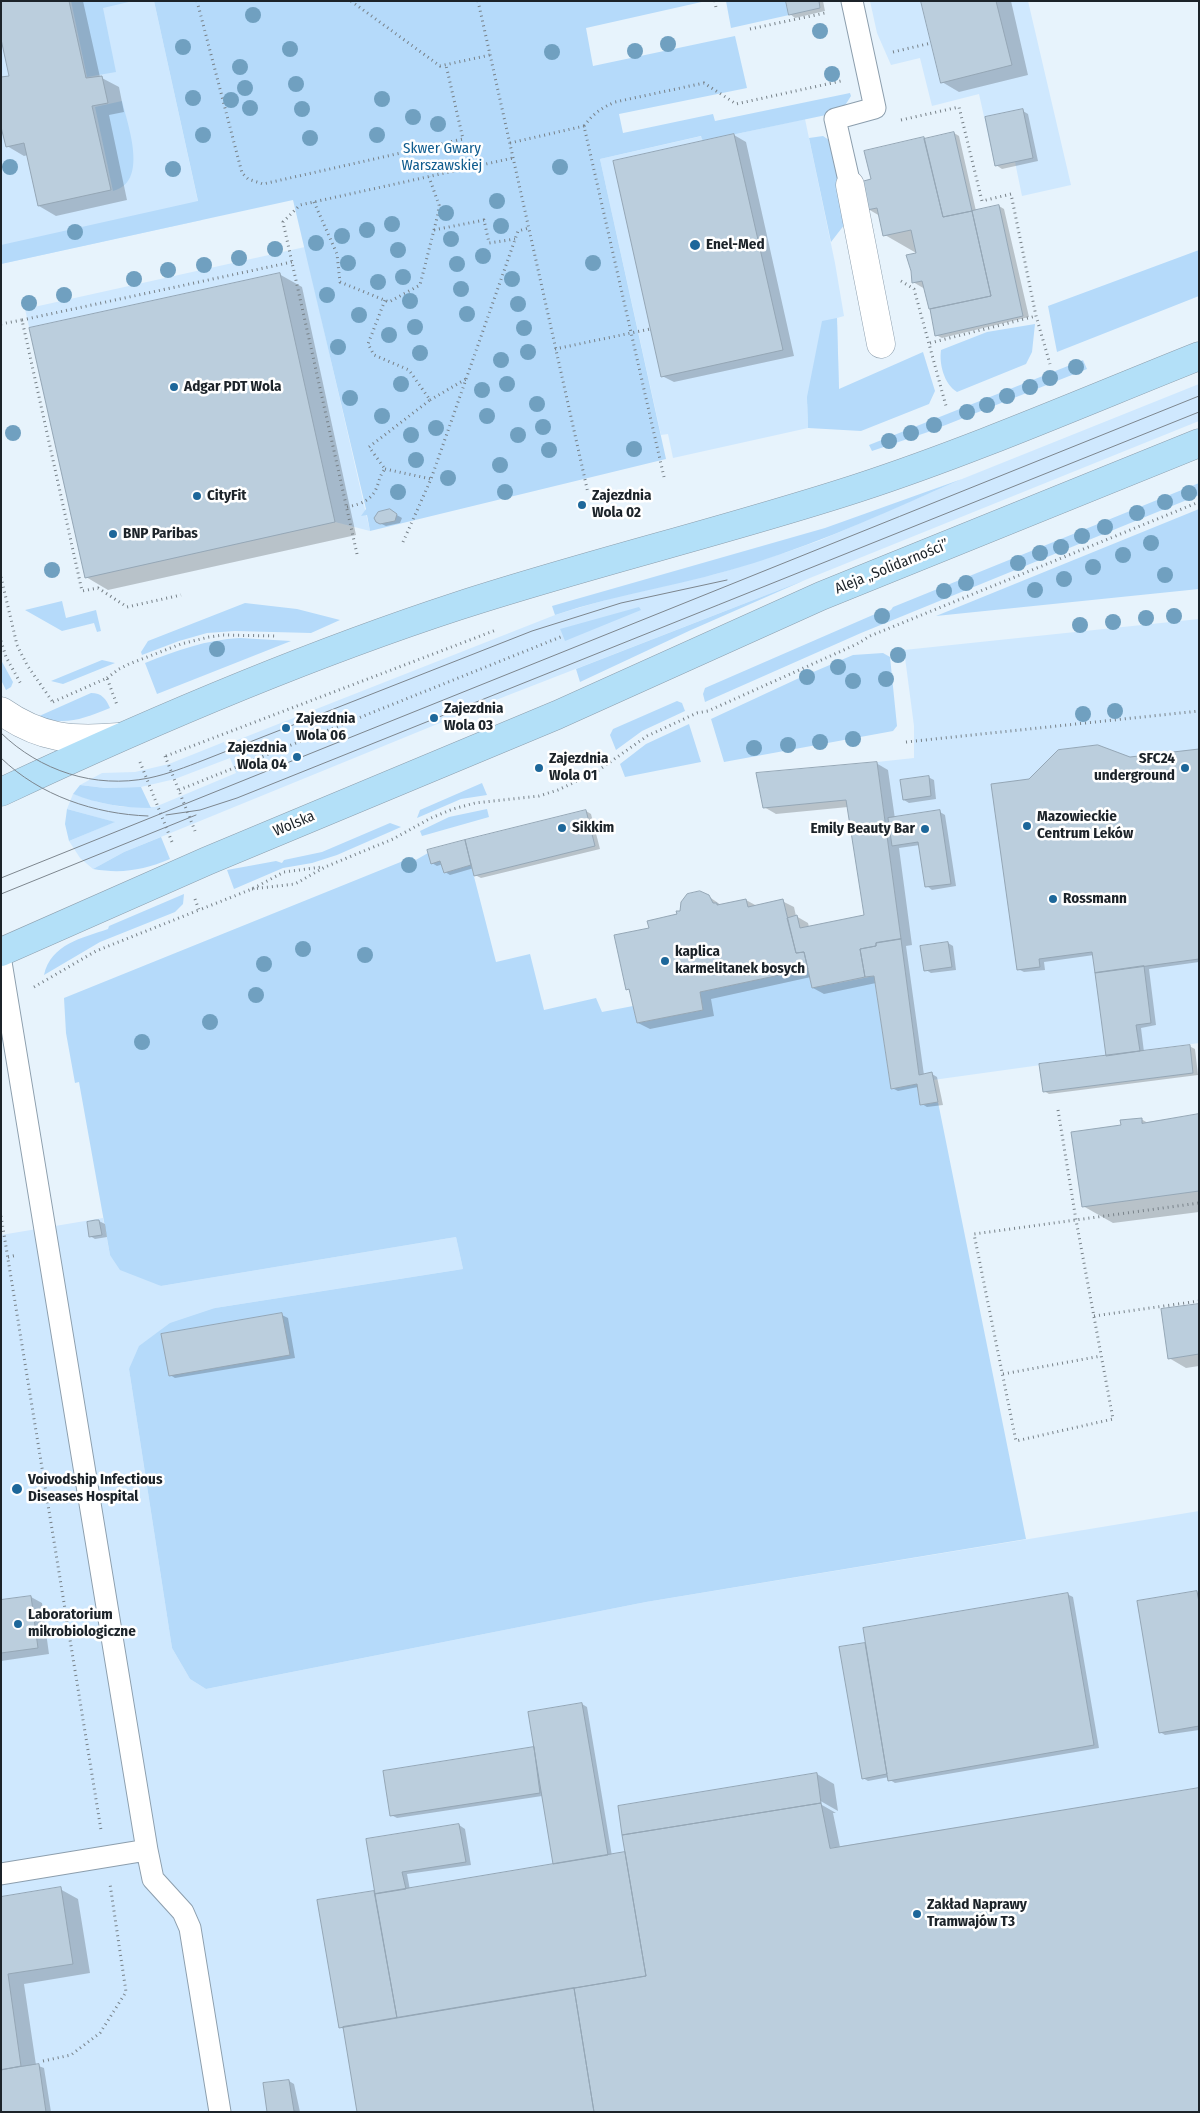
<!DOCTYPE html>
<meta charset="utf-8">
<style>
body{margin:0}
#map{position:relative;width:1200px;height:2113px;overflow:hidden;background:#e7f3fc;font-family:"Fira Sans Condensed",sans-serif}
canvas{display:block}
.frame{position:absolute;inset:0;border:2px solid #1c2329;pointer-events:none}
</style>
<div id="map">
<canvas width="1200" height="2113"></canvas>
<div class="frame"></div>
</div>
<script>
const ctx = document.querySelector('canvas').getContext('2d');
ctx.lineJoin = 'round';
function fillPath(path, color) {
  ctx.fillStyle = color;
  ctx.fill(path, 'evenodd');
}
function strokePath(path, color, width, dash) {
  ctx.strokeStyle = color;
  ctx.lineWidth = width;
  ctx.lineCap = dash ? 'butt' : 'round';
  ctx.setLineDash(dash || []);
  ctx.stroke(path);
}
function drawText(font, color, halo, rows, align = 'center') {
  ctx.font = font + ' "Fira Sans Condensed",sans-serif';
  ctx.lineWidth = 5;
  ctx.setLineDash([]);
  ctx.textBaseline = 'middle';
  ctx.strokeStyle = halo;
  ctx.fillStyle = color;
  for (const [text, x, y, turn = 0] of rows) {
    ctx.save();
    ctx.translate(x, y);
    ctx.rotate((+turn || 0) * Math.PI / 180);
    ctx.textAlign = isNaN(turn) ? turn : align;
    if (halo) ctx.strokeText(text, 0, 0);
    ctx.fillText(text, 0, 0);
    ctx.restore();
  }
}
fillPath(new Path2D(`
 M1,1h153l48,219 -201,44z
 M870,1h158l43,184 -49,11 -7,-34 -20,4 -16,-72 -47,12 -12,-48 -29,7 -14,-32z
 M805,119l30,144 9,53 -7,2 2,72 -32,14 1,24 -135,30 -5,-24 -7,1 -61,-276 102,-23 2,5z
 M305,247l65,284 -35,-9 -250,56 -60,-269z
 M1199,384v37l-394,159 -299,116 -382,156 -31,17 -13,-11 -11,-17 45,-19 -47,-13 6,-15 25,8 25,5h32l81,-34 -6,-15 -55,21 -34,8 -36,1 -25,-3 22,-12 33,-1 34,-8 55,-22 1,3 330,-130 57,-17 104,-24 71,-22 34,-12 141,-61z
 M1199,619v424l-266,37 -14,-5 -42,-313 37,-4v-32l-10,-76z
 M103,1218l7,37 51,31 295,-49 7,32 -248,39 -86,61 43,279 18,31 16,10 440,-87 553,-91v601h-1198v-877z`), '#cfe8fe');
fillPath(new Path2D(`
 M71,1h62l-30,7 13,64 -29,5z
 M154,1h552l-120,27 7,38 142,-30 12,52 -128,26 4,19 90,-19 2,7 135,-28 1,3 -7,11 -18,8 -123,26 -2,-5 -101,23 66,300 -296,72 -3,-16 -6,1 5,-7 -73,-309 -292,64v-19l197,-44z
 M726,1h60l3,14 -58,13z
 M122,101c6,25 27,81 -9,90l-18,-84z
 M823,136l6,4 19,80 -17,22 -22,-104z
 M1199,250v46l-142,56 -9,-46z
 M837,318l2,71 84,-37 12,39 -6,13 -68,27 -53,-3 -1,-31 15,-76z
 M1035,324l-3,28 -6,12 -69,28c-13,-8 -18,-28 -16,-42l46,-18z
 M1083,360l4,9 -159,63 -56,19 -3,-6z
 M962,479c-69,30 -137,62 -208,84 -65,21 -134,30 -199,52l-3,-9 273,-78z
 M1199,483v12l-338,138 -156,69 -2,-8 2,-6 177,-77 3,2 6,-3 2,-3z
 M1199,509v80l-263,27z
 M805,580l-114,50 -111,52 -4,-13z
 M62,601l4,17 30,-8 5,21 -4,1 -3,-9 -32,8 -37,-21z
 M245,603l52,6 43,11 -29,13 -76,-2 -28,2 -28,8 -37,14 -1,-3 7,-11z
 M639,607l2,3 -76,31 -4,-10 -1,-2z
 M240,638l51,3 -134,53 -12,-31c32,-13 61,-23 95,-25z
 M883,653l7,4 7,69 -4,5 -169,31 -13,-43 86,-40 56,-24z
 M1,660l12,22 -2,5 -5,3 -5,-10z
 M102,660l13,3 -52,21 -12,-3z
 M91,693c11,0 15,6 19,15 -28,11 -43,18 -73,9z
 M677,701l5,2 3,8 -43,20 -26,19 -6,-15 3,-6z
 M689,724l12,38 -76,15 -5,-13 26,-20z
 M482,783l5,12 -26,4 -44,19 3,-8z
 M80,785l25,3 36,-1 10,21c-27,0 -53,-4 -78,-14z
 M67,809l48,13 -46,19 -4,-17z
 M487,809l2,8 -67,19 -2,-5 29,-14z
 M390,823l11,4 -64,28 -25,8 -29,5 -49,21 -7,-19 49,-9 6,2 2,-3 38,-8z
 M161,837l9,22c-26,11 -48,15 -77,10l31,-17z
 M428,853l12,8 4,12 27,-8 25,97 34,-8 14,56 52,-12 6,14 31,-6 4,17 66,-13 -3,-18 108,-23 4,19 62,-12 17,113 26,-5 4,21 17,-3 88,437 -380,63 -440,87 -16,-10 -18,-31 -43,-279 10,-23 31,-23 45,-15 248,-39 -7,-32 -295,49 -41,-16 -10,-15 -31,-173 -4,1 -9,-50 -2,-35 349,-141 1,4z
 M184,894l-1,10 -8,8 -75,30 -56,33c7,-31 38,-37 64,-46l1,-3z`), '#b5dafa');
fillPath(new Path2D(`
 M1,1h82l17,76 19,10 5,25 -15,3 18,85 -71,16 -17,-10 -11,-51 -4,1 -17,-10 4,-70z
 M787,1h36l2,10 -30,7 -5,-4z
 M922,1h89l17,74 -69,17 -17,-10z
 M1023,111l5,3 10,47 -36,8 -6,-4z
 M954,133l5,3 17,75 23,-5 5,3 25,108 -87,21 -6,-3 -11,-46 -12,-7 5,-28 -33,-19 -5,-19 -12,-7 5,-29 50,-42 3,2z
 M734,135l12,7 48,214 -120,26 -12,-6z
 M279,274l23,13 54,248 -248,55 -22,-13z
 M390,511l12,7 -2,5 -14,3 -9,-4z
 M1199,750v212l-50,7 7,56 -15,3 3,24 45,-6 6,3 3,26 -149,19 -5,-3 63,-34 -13,-102 -50,7 1,8 -21,2 -6,-3 11,-189 101,-21z
 M876,763l12,7 7,49 45,-7 5,3 11,71 -24,4 -5,-4 -7,-41 -21,3 13,97 -6,1 18,129 8,-1 5,3 6,28 -16,2 -5,-3 -4,-17 -20,4 -6,-3 -16,-105 -52,11 -11,-6 -2,-11 -100,22 3,17 -64,13 -12,-6 -7,-32 -4,-2 23,-60 58,-33 13,9 25,-5 11,6 25,-5 12,6 2,9 12,7 1,4 56,-11 -17,-109 -72,7 -12,-7z
 M928,777l6,3 2,19 -27,4 -5,-3z
 M586,811l5,3 9,35 -119,29 -6,-3 -1,-7 -24,7 -5,-3 -2,-8 -6,2 -5,-3 -3,-12z
 M948,943l5,3 3,24 -25,3 -5,-3z
 M1199,1116v96l-86,11 -30,-17 39,-80 19,-7 7,4z
 M99,1221l6,3 2,13 -12,2 -5,-3z
 M1199,1305v61l-13,2 -17,-10z
 M282,1315l6,3 7,40 -120,20 -5,-3z
 M1197,1593l2,1v136l-34,5 -5,-3z
 M1067,1594l6,3 26,151 -204,35 -5,-3 -1,-3 -21,4 -5,-3 -22,-130 26,-4z
 M31,1597l11,6 7,51 -48,7v-60z
 M582,1704l5,3 25,149 15,-3 190,-79 17,10 4,27 -21,-12 -2,2 21,12h-3l7,34 359,265 -855,-83 -4,-2 -21,-126 57,-8 -9,-53 92,-15 6,4 6,36 -64,9 3,16 147,-25 -3,-1 -12,-68 -145,22 -6,-3 144,-67z
 M60,1889l18,10 12,74 -66,11 12,81 8,3 7,44h-50v-214z
 M289,2081l5,3 6,28h-32z`), '#0003');
const building = new Path2D(`
 M1,1h68l17,77 16,-2 6,27 -16,3 19,84 -73,16 -14,-63 -18,4 -5,-20v-50l8,-1 -8,-37z
 M786,1h33l1,7 -31,7z
 M921,1h75l16,64 -71,18z
 M1023,109l10,49 -38,8 -10,-49z
 M954,132l18,79 -29,6 -19,-78z
 M734,134l49,216 -122,27 -48,-216z
 M924,137l19,80 29,-6 19,85 -62,13 -7,-28 -10,2 -1,-12 -5,-16 10,-2 -5,-23 -28,6 -6,-28 -10,2 -7,-28 11,-3 -7,-28z
 M999,205l24,111 -88,20 -5,-27 61,-13 -19,-85z
 M280,273l55,249 -250,56 -56,-250z
 M390,509l7,5 -2,7 -15,3 -4,-2 -2,-4 4,-6z
 M1098,745l32,12 69,-8v210l-104,14 -3,-21 -53,7 1,8 -23,3 -26,-186 38,-5 29,-29z
 M877,762l24,177 -25,4v3l-16,3 5,28 -53,11 -8,-36 -8,1 -9,-35 10,-3 3,13 64,-13 -18,-115 -83,8 -7,-35z
 M929,776l2,20 -28,4 -3,-20z
 M586,810l9,36 -121,30 -9,-36z
 M940,810l11,74 -26,3 -7,-45 -26,4 -4,-28z
 M465,840l6,25 -27,8 -4,-12 -9,3 -4,-14z
 M700,891l9,4 4,8h4v2l29,-6 2,8 35,-8 13,54 8,-1 4,17 -108,23 3,18 -66,13 -8,-34 -3,1 -12,-55 35,-7 -2,-7 30,-7 -1,-3h4l1,-9 6,-8z
 M901,939l18,136 13,-3 6,30 -18,3 -3,-21 -26,5 -17,-113 -9,1 -5,-28 16,-3v-3z
 M948,942l4,25 -28,4 -4,-25z
 M1144,966l7,57 -15,2 4,26 -34,5 -11,-83z
 M1190,1045l3,28 -150,19 -4,-28z
 M1199,1114v77l-117,16 -11,-75 50,-7 -1,-5 22,-2v5z
 M96,1220h3l3,15 -13,2 -2,-15z
 M1199,1304v50l-31,5 -7,-50z
 M282,1313l8,42 -121,21 -8,-42z
 M1197,1591l2,11v124l-40,7 -22,-132z
 M1068,1593l26,152 -206,36 -25,-153z
 M31,1596l7,52 -37,5v-53z
 M865,1643l22,131 -25,5 -23,-132z
 M582,1703l26,152 -55,9 -25,-152z
 M534,1747l6,46 -150,23 -7,-45z
 M817,1773l4,30 -199,32 -4,-29z
 M1199,1788v324h-605l-20,-124 72,-12 -24,-141 199,-32 9,45z
 M459,1824l7,38 -64,10 4,17 -31,5 -9,-55z
 M625,1852l21,124 -249,42 -22,-124z
 M61,1887l12,77 -65,10 13,92 -20,4v-173z
 M374,1891l23,127 -58,10 -22,-128z
 M574,1988l20,124h-237l-14,-85z
 M39,2064l7,48h-45v-42z
 M289,2080l5,31 6,1h-33l-4,-29z`);
fillPath(building, '#bbcedd');
strokePath(building, '#95a7b6', 1);
const service = new Path2D(`
 M850,185l-15,-66 40,-11 -23,-107
 M1,962l146,888 -146,24
 M147,1850l6,29 30,33 7,16 30,184`);
const minor = new Path2D(`
 M850,185l31,159`);
const tertiary = new Path2D(`
 M1,711c40,28 71,30 118,26`);
const secondary = new Path2D(`
 M1,792c149,-70 301,-135 457,-186 132,-43 268,-75 400,-118 116,-38 228,-87 341,-132
 M1,952l206,-91 350,-146 264,-119 378,-153`);
strokePath(service, '#8c9ead', 23);
strokePath(minor, '#8c9ead', 29);
strokePath(tertiary, '#8c9ead', 29);
strokePath(secondary, '#8c9ead', 29);
strokePath(new Path2D(`
 M197,1l45,172 6,6 15,5 200,-45 -17,-74
 M351,1l89,65 50,-11
 M478,1l110,492
 M715,1l1,7
 M750,29l75,-16
 M893,52l38,-9
 M901,120l58,-13 23,94 29,-7 25,122 14,48
 M584,126c9,-12 17,-18 31,-24l89,-19 32,21 105,-23
 M510,143l74,-17 80,351
 M314,202l23,52 3,28 49,20 31,-17 18,-71 1,-9 -10,-28
 M434,230l50,-10 5,23 26,-4
 M901,281l13,8 32,117
 M22,320l270,-58
 M1,324l21,-4 60,271 16,-3 29,19 54,-12
 M930,343l106,-27
 M555,349l95,-20
 M430,400l36,-21
 M385,469l46,10
 M347,507c15,-3 26,-7 31,-23 2,-7 3,-10 7,-15l-16,-22 61,-47 -21,-30 -35,-15 -6,-11 17,-44
 M403,542l28,-63 87,-248 11,-3
 M357,554l-74,-332 17,-17 213,-47
 M1,577l16,68 10,20 25,36
 M1,641l5,16 16,29
 M107,678l12,-9 10,-5 52,-20 28,-7 14,-2 53,1
 M53,702l54,-24 10,27
 M906,742l293,-31
 M165,756l30,75
 M166,756l330,-126
 M140,762l32,80
 M179,790l384,-154
 M252,889l43,-5 30,-17 68,-28 38,-21 22,-9 22,-6 64,-7 19,-6 38,-18 51,-36 50,-23 11,-2 149,-67 13,-8 329,-134
 M195,899l4,11 53,-21 32,-17 38,-5
 M34,987l62,-36 103,-41
 M1058,1110l18,110 37,199 -97,22 -42,-207 225,-31
 M1,1216l100,614
 M8,1257l9,-2
 M1094,1316l105,-15
 M1003,1374l98,-18
 M43,2061l28,-6 29,-22 26,-41 -16,-108`), '#778188', 3, [1, 4]);
strokePath(service, '#fff', 21);
strokePath(minor, '#fff', 28);
strokePath(tertiary, '#fff', 28);
strokePath(secondary, '#b3e0f8', 28);
strokePath(new Path2D(`
 M1,733c39,38 94,56 148,45 19,-4 37,-11 55,-18l328,-129 89,-28 106,-23
 M1,758c39,38 94,56 147,58
 M166,815l34,-5 37,-12 962,-386
 M1,878l1198,-482
 M1,894l195,-79`), '#7d868e', 1);
ctx.fillStyle = '#70a0c0';
for (const [x, y] of [
 [253,15],
 [820,31],
 [668,44],
 [183,47],
 [290,49],
 [635,51],
 [552,52],
 [240,67],
 [832,74],
 [296,84],
 [245,88],
 [193,98],
 [382,99],
 [231,100],
 [250,108],
 [302,109],
 [413,117],
 [438,124],
 [203,135],
 [377,135],
 [310,138],
 [10,167],
 [560,167],
 [173,169],
 [497,201],
 [446,213],
 [392,224],
 [501,226],
 [367,230],
 [75,232],
 [342,236],
 [451,239],
 [316,243],
 [275,249],
 [398,250],
 [483,256],
 [239,258],
 [348,263],
 [593,263],
 [457,264],
 [204,265],
 [168,270],
 [403,277],
 [134,279],
 [512,279],
 [378,282],
 [461,289],
 [64,295],
 [327,295],
 [410,301],
 [29,303],
 [518,304],
 [467,314],
 [359,315],
 [415,327],
 [524,328],
 [389,335],
 [338,347],
 [528,352],
 [420,353],
 [501,360],
 [1076,367],
 [1050,378],
 [401,384],
 [507,384],
 [1030,387],
 [482,390],
 [1007,396],
 [350,398],
 [537,404],
 [987,405],
 [967,412],
 [382,416],
 [487,416],
 [934,425],
 [543,427],
 [436,428],
 [13,433],
 [911,433],
 [411,435],
 [518,435],
 [889,441],
 [634,449],
 [549,450],
 [416,460],
 [500,465],
 [448,478],
 [398,492],
 [505,492],
 [1189,493],
 [1165,502],
 [1137,513],
 [1105,527],
 [1082,536],
 [1151,543],
 [1061,547],
 [1040,553],
 [1123,555],
 [1018,563],
 [1093,567],
 [52,570],
 [1165,575],
 [1064,579],
 [966,583],
 [1035,590],
 [944,591],
 [882,616],
 [1174,616],
 [1146,618],
 [1113,622],
 [1080,625],
 [217,649],
 [898,655],
 [838,667],
 [807,677],
 [886,679],
 [853,681],
 [1115,711],
 [1083,714],
 [853,739],
 [820,742],
 [788,745],
 [754,748],
 [409,865],
 [303,949],
 [365,955],
 [264,964],
 [256,995],
 [210,1022],
 [142,1042]
]) {
  ctx.beginPath();
  ctx.arc(x, y, 8, 0, 2 * Math.PI);
  ctx.fill();
}
for (const [x, y, r, color] of [
 [695,245,6,"#1d679a"],
 [174,387,5,"#1d679a"],
 [197,496,5,"#1d679a"],
 [582,505,5,"#1d679a"],
 [113,534,5,"#1d679a"],
 [434,718,5,"#1d679a"],
 [286,728,5,"#1d679a"],
 [297,757,5,"#1d679a"],
 [539,768,5,"#1d679a"],
 [1185,768,5,"#1d679a"],
 [1027,826,5,"#1d679a"],
 [562,828,5,"#1d679a"],
 [925,829,5,"#1d679a"],
 [1053,899,5,"#1d679a"],
 [665,961,5,"#1d679a"],
 [17,1489,6,"#1d679a"],
 [18,1624,5,"#1d679a"],
 [917,1914,5,"#1d679a"]
]) {
  const dot = new Path2D();
  dot.arc(x, y, r, 0, 2 * Math.PI);
  ctx.fillStyle = color;
  ctx.fill(dot);
  strokePath(dot, '#fff', 2);
}
drawText('15px', '#0f5c8e', '#fff', [
 ["Skwer Gwary",442,149],
 ["Warszawskiej",442,166]
]);
drawText('bold 15px', '#1c2329', '#fff', [
 ["Enel-Med",706,245],
 ["Adgar PDT Wola",184,387],
 ["CityFit",207,496],
 ["Zajezdnia",592,496],
 ["Wola 02",592,513],
 ["BNP Paribas",123,534],
 ["Zajezdnia",444,709],
 ["Wola 03",444,726],
 ["Zajezdnia",296,719],
 ["Wola 06",296,736],
 ["Zajezdnia",287,748,"right"],
 ["Wola 04",287,765,"right"],
 ["Zajezdnia",549,759],
 ["Wola 01",549,776],
 ["SFC24",1175,759,"right"],
 ["underground",1175,776,"right"],
 ["Mazowieckie",1037,817],
 ["Centrum Leków",1037,834],
 ["Sikkim",572,828],
 ["Emily Beauty Bar",915,829,"right"],
 ["Rossmann",1063,899],
 ["kaplica",675,952],
 ["karmelitanek bosych",675,969],
 ["Voivodship Infectious",28,1480],
 ["Diseases Hospital",28,1497],
 ["Laboratorium",28,1615],
 ["mikrobiologiczne",28,1632],
 ["Zakład Naprawy",927,1905],
 ["Tramwajów T3",927,1922]
], 'left');
drawText('15px', '#1c2329', '#fff', [
 ["Aleja „Solidarności”",892,567,-22],
 ["Wolska",294,824,-23]
]);
</script>
